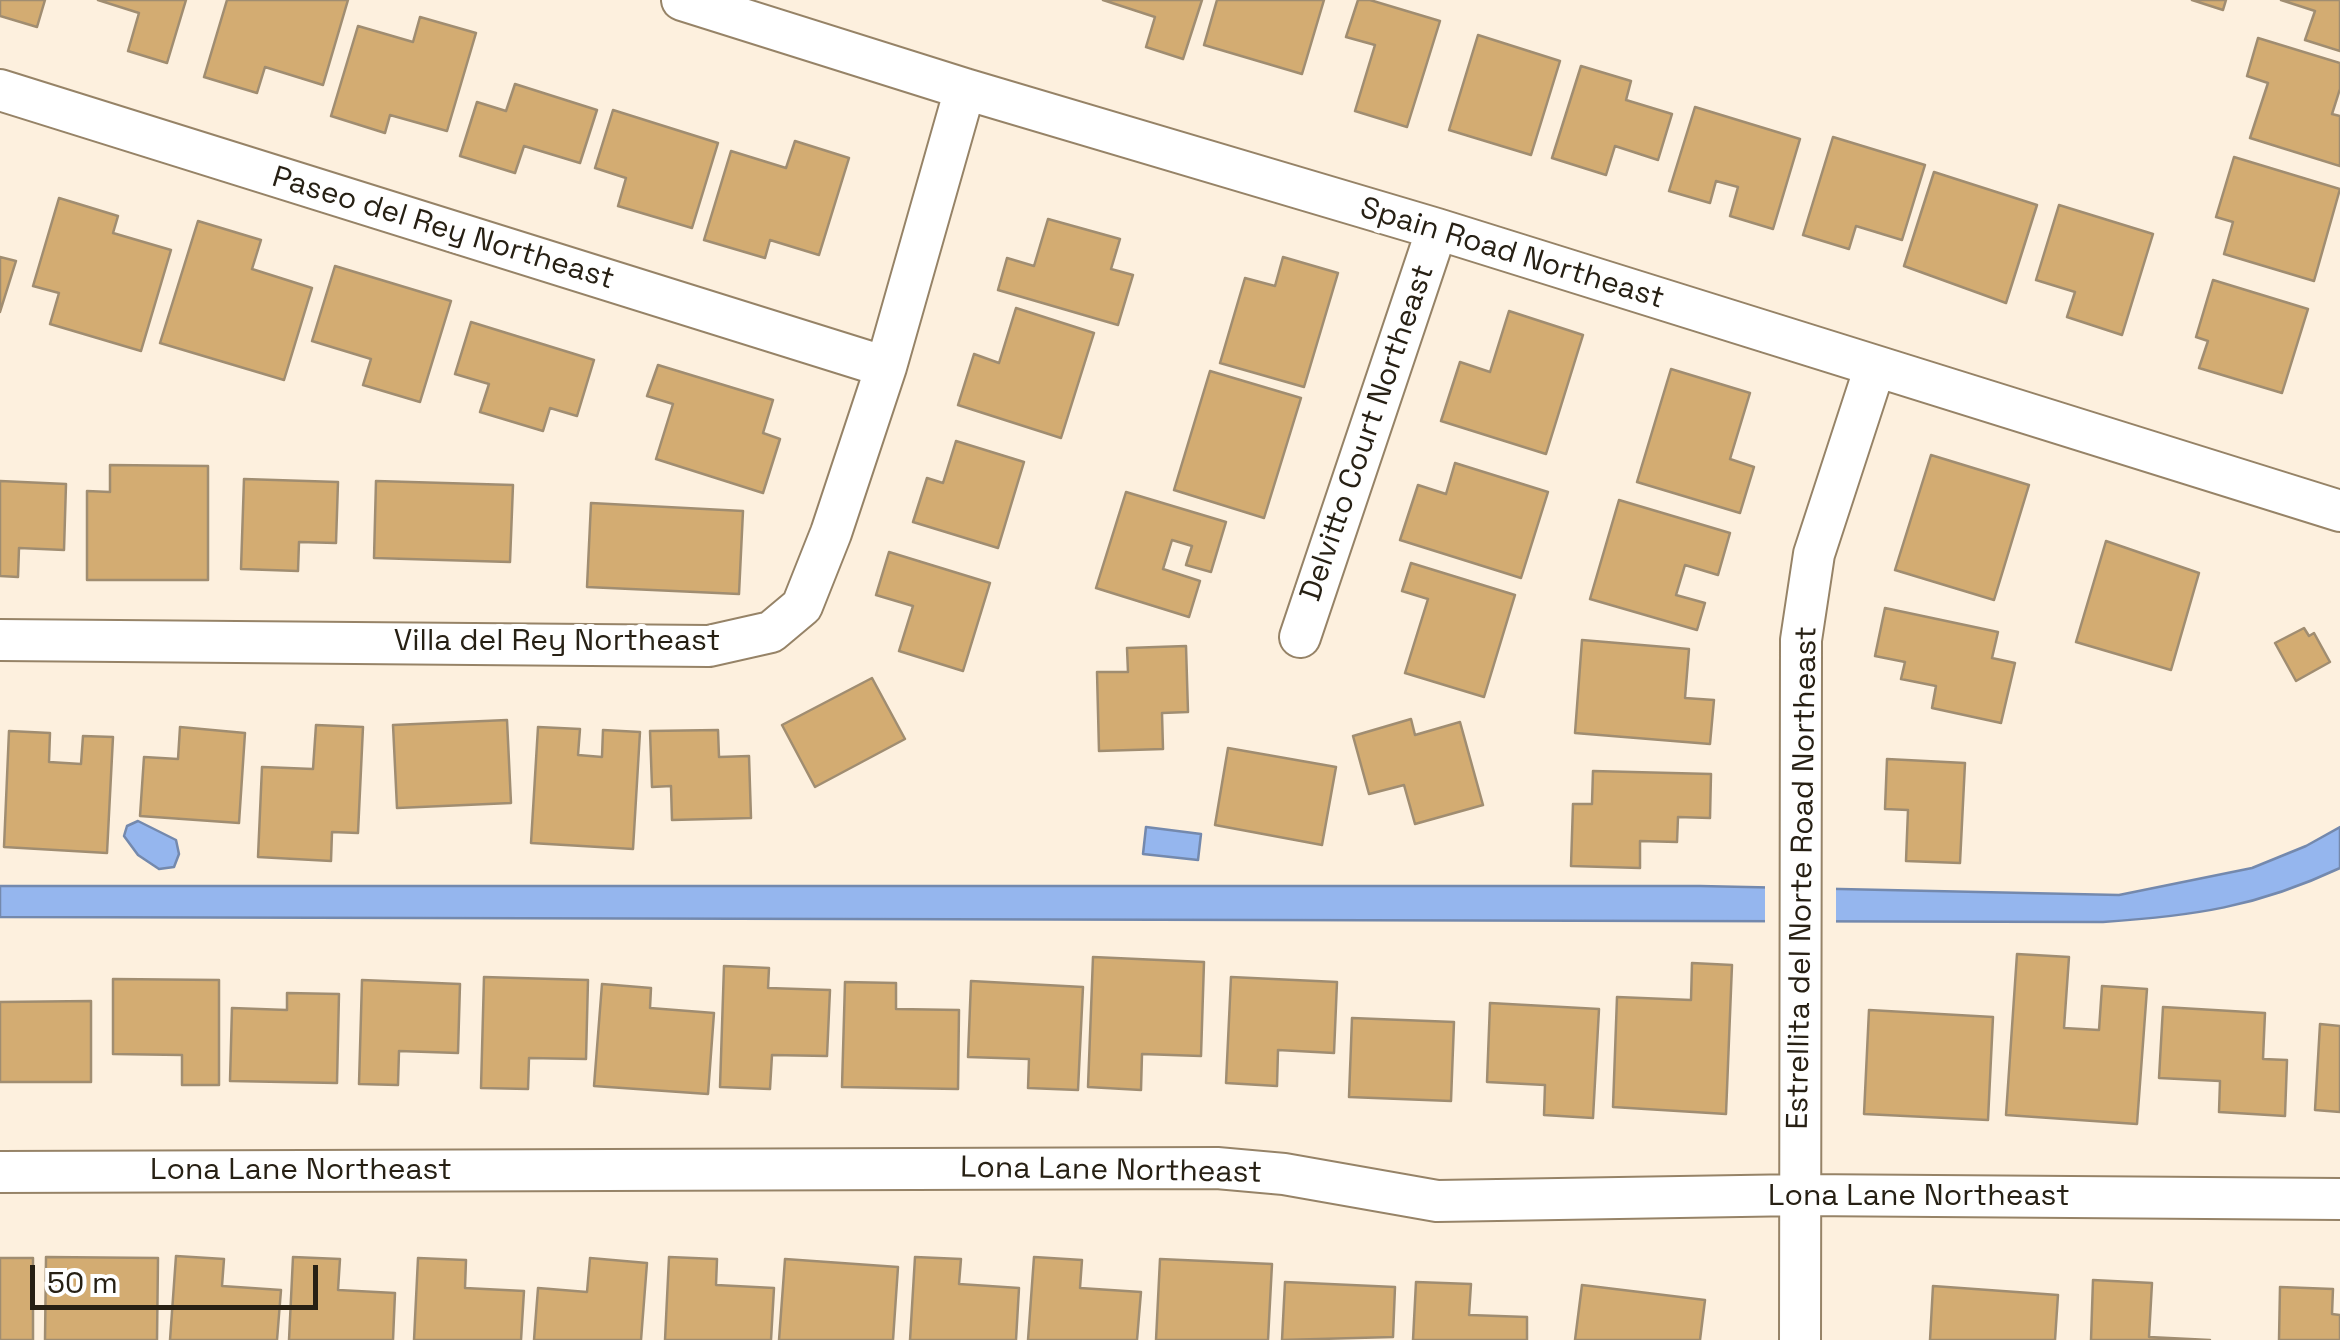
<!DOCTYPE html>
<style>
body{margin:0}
#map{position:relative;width:2340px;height:1340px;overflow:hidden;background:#fdf0de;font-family:"Space Grotesk",sans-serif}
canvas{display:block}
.scale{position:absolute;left:30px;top:1265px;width:288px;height:45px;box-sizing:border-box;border:5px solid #272014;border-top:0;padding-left:12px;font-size:30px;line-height:35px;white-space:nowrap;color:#272014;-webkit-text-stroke:8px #fff;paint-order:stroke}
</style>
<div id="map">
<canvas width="2340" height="1340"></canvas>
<div class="scale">50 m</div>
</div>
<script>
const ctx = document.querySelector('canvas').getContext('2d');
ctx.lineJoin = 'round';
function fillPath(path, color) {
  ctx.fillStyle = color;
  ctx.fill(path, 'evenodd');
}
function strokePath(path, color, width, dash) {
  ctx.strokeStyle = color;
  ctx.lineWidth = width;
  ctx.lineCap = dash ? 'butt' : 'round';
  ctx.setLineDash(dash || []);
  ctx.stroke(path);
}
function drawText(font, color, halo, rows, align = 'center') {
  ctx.font = font + ' "Space Grotesk",sans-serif';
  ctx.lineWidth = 10;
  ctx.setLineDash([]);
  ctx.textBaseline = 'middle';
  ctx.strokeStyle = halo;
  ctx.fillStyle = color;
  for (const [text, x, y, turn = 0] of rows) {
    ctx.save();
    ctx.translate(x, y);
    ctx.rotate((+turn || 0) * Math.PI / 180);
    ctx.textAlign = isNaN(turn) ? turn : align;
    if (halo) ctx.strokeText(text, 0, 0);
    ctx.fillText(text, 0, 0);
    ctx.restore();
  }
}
const water = new Path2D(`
 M138,821l38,19 3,14 -5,13 -15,2 -21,-14 -14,-19 3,-10z
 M1146,827l55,7 -3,26 -55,-6z
 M2340,827v41c-83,39 -147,48 -237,54l-2103,-5v-31h1700l419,9 133,-27 54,-22z`);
fillPath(water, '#95b6ee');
strokePath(water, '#7489ad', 2.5);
fillPath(new Path2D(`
 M1765,884l71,1v41l-71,-2z`), '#fdf0de');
const building = new Path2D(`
 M0,0h45l-8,27 -37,-11z
 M98,0h88l-19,63 -39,-12 11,-38z
 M227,0h121l-25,85 -58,-18 -8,26 -53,-16z
 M1103,0h99l-19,59 -37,-12 9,-30z
 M1217,0h107l-22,74 -98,-29z
 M1358,0h12l70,21 -33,106 -52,-16 20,-66 -29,-8z
 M2192,0h34l-3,10z
 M2281,0h59v51l-35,-11 10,-29z
 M420,17l56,16 -29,98 -57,-16 -5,18 -54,-17 27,-90 55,16z
 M1478,35l82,26 -29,94 -82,-25z
 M2258,38l82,25v26l-8,25 8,2v50l-90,-28 18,-55 -21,-7z
 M1581,66l50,15 -5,19 46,14 -14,46 -43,-14 -9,29 -54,-17z
 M515,84l82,26 -17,53 -56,-17 -9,27 -55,-17 17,-54 29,9z
 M1695,107l105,32 -27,90 -43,-13 8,-29 -22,-6 -6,22 -41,-12z
 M613,110l105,33 -26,85 -74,-22 8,-28 -31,-10z
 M1833,137l92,28 -23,75 -46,-14 -7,23 -46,-14z
 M795,141l54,17 -30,97 -49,-15 -5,18 -61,-18 27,-89 55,17z
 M2234,157l106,32 -26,92 -90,-27 9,-32 -17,-5z
 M1934,172l103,33 -31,98 -102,-37z
 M59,198l59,18 -5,17 58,17 -30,101 -91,-27 9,-31 -26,-7z
 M2059,205l94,29 -31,101 -55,-18 8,-25 -39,-12z
 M1048,219l72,20 -9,30 22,6 -15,50 -120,-35 9,-32 27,8z
 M198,221l63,19 -9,29 60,19 -28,92 -124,-37z
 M0,257l16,4 -16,51z
 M1283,257l55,16 -34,114 -84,-24 25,-85 30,8z
 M335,266l116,35 -31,101 -57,-17 8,-26 -59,-18z
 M2213,280l95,29 -26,84 -83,-25 9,-27 -12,-4z
 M1016,308l78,25 -33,105 -103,-33 16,-51 25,9z
 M1509,311l74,24 -37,119 -105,-33 19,-59 30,10z
 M471,322l123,38 -17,56 -27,-8 -7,23 -63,-19 9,-28 -34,-10z
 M658,365l115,35 -10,33 17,6 -17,54 -107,-34 17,-55 -26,-8z
 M1671,369l79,24 -20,66 24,8 -14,46 -103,-31z
 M1210,371l91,27 -37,120 -90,-28z
 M956,441l68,21 -26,86 -85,-26 14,-44 16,5z
 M1931,455l98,30 -35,115 -99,-30z
 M1455,463l93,29 -27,86 -121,-38 18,-55 28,9z
 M110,465l98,1v114h-121v-89l23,1z
 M244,479l94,3 -2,61 -37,-1 -1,29 -57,-2z
 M0,481l66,3 -2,66 -45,-2 -1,29 -18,-1z
 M376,481l137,4 -3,77 -136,-4z
 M1126,492l100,30 -15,50 -25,-7 6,-19 -20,-6 -9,29 37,12 -11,36 -93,-29z
 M1619,500l111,33 -12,42 -33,-10 -9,30 29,8 -8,27 -107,-31z
 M591,503l152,8 -4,83 -152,-7z
 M2106,541l93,32 -28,97 -95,-28z
 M889,552l101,31 -27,88 -64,-20 14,-45 -37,-11z
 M1411,563l104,32 -31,102 -79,-24 23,-74 -26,-8z
 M1885,608l113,24 -6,26 23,5 -14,60 -69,-15 4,-22 -35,-7 4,-17 -30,-6z
 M2304,628l5,8 5,-3 16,29 -34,19 -21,-38z
 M1582,640l107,9 -4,49 29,2 -4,44 -135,-11z
 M1186,646l2,66 -26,1 1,36 -64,2 -2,-79h31l-1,-24z
 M872,678l33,61 -90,48 -33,-62z
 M1411,719l4,16 45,-13 23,83 -68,19 -11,-39 -35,9 -16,-58z
 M507,720l4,83 -114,5 -4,-83z
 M316,725l47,2 -5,106 -26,-1 -1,29 -73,-4 4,-90 51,2z
 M180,727l65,6 -6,90 -99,-7 4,-59 34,2z
 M538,727l42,2 -2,26 24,2 1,-27 37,2 -7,117 -102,-6z
 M718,730l1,27 30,-1 2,62 -79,2 -1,-34 -19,1 -2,-56z
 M9,731l41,2 -1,29 32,2 2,-28 30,1 -6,116 -103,-6z
 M1228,748l108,19 -14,78 -107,-20z
 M1887,759l78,4 -5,100 -54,-2 2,-51 -23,-1z
 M1593,771l118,3 -1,44 -32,-1 -1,25 -37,-1v27l-69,-2 2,-62h19z
 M2017,954l52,3 -5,71 35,2 3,-44 45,3 -10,135 -131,-9z
 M1093,957l111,5 -3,94 -59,-2 -1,36 -53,-3z
 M1692,963l40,2 -6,149 -113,-7 4,-110 74,3z
 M724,966l45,2 -1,20 62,2 -3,66 -55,-1 -2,34 -50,-2z
 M484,977l104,3 -2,79 -57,-1 -1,31 -47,-1z
 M1231,977l106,5 -3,71 -56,-3 -1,36 -51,-3z
 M113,979l106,1v105h-37v-30l-69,-1z
 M362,980l98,4 -2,69 -59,-2 -1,34 -39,-1z
 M971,981l112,6 -5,103 -50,-2 1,-29 -61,-2z
 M845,982l51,1v26l63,1 -1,79 -116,-2z
 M602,984l49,4 -1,20 64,5 -6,81 -114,-8z
 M287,993l52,1 -2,89 -107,-2 2,-73 55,2z
 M91,1001v81h-91v-80z
 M1490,1003l109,6 -6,109 -49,-3 1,-30 -58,-3z
 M2163,1007l102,6 -2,46 24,1 -2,56 -66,-4 1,-31 -61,-3z
 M1869,1010l124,7 -5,103 -124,-6z
 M1352,1018l102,4 -3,79 -102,-4z
 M2320,1024l20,2v86l-25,-2z
 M176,1256l48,3 -2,27 59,4 -4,50h-107z
 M46,1257l112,1 -1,82h-112z
 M293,1257l47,2 -2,31 57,3 -2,47h-104z
 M669,1257l48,2 -1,26 58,3 -3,52h-106z
 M915,1257l46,2 -2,25 60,4 -3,52h-106z
 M1034,1257l48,3 -2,28 61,4 -4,48h-109z
 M0,1258h33v82h-33z
 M418,1258l48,2 -1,28 59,3 -3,49h-107z
 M590,1258l57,5 -6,77h-107l4,-52 49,4z
 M785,1259l113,8 -5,73h-114z
 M1160,1259l112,5 -4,76h-112z
 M2093,1280l59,3 -3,54 61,3h-119z
 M1285,1282l110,5 -2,50 -111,3z
 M1416,1282l55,2 -2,31 58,2v23h-114z
 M1582,1285l123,15 -5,40h-125z
 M1933,1286l125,9 -3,45h-125z
 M2280,1287l53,2 -1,25 8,1v25h-61z`);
fillPath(building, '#d3ac72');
strokePath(building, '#a08d71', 2.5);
const minor = new Path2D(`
 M682,0l283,89 472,140 903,282
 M0,90l886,277
 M1300,637l137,-408
 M0,640l709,6 62,-14 31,-26 29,-73 55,-166 79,-278
 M0,1172l1217,-4 67,6 153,27 364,-6 539,4
 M1800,1340l1,-700 13,-86 61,-187`);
strokePath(minor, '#968367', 44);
strokePath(minor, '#fff', 40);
drawText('30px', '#272014', '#fff', [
 ["Paseo del Rey Northeast",443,229,17],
 ["Spain Road Northeast",1512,254,17],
 ["Delvitto Court Northeast",1368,433,-71],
 ["Villa del Rey Northeast",557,642],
 ["Estrellita del Norte Road Northeast",1803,878,-89],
 ["Lona Lane Northeast",301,1171],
 ["Lona Lane Northeast",1111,1171,1],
 ["Lona Lane Northeast",1919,1197]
]);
</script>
